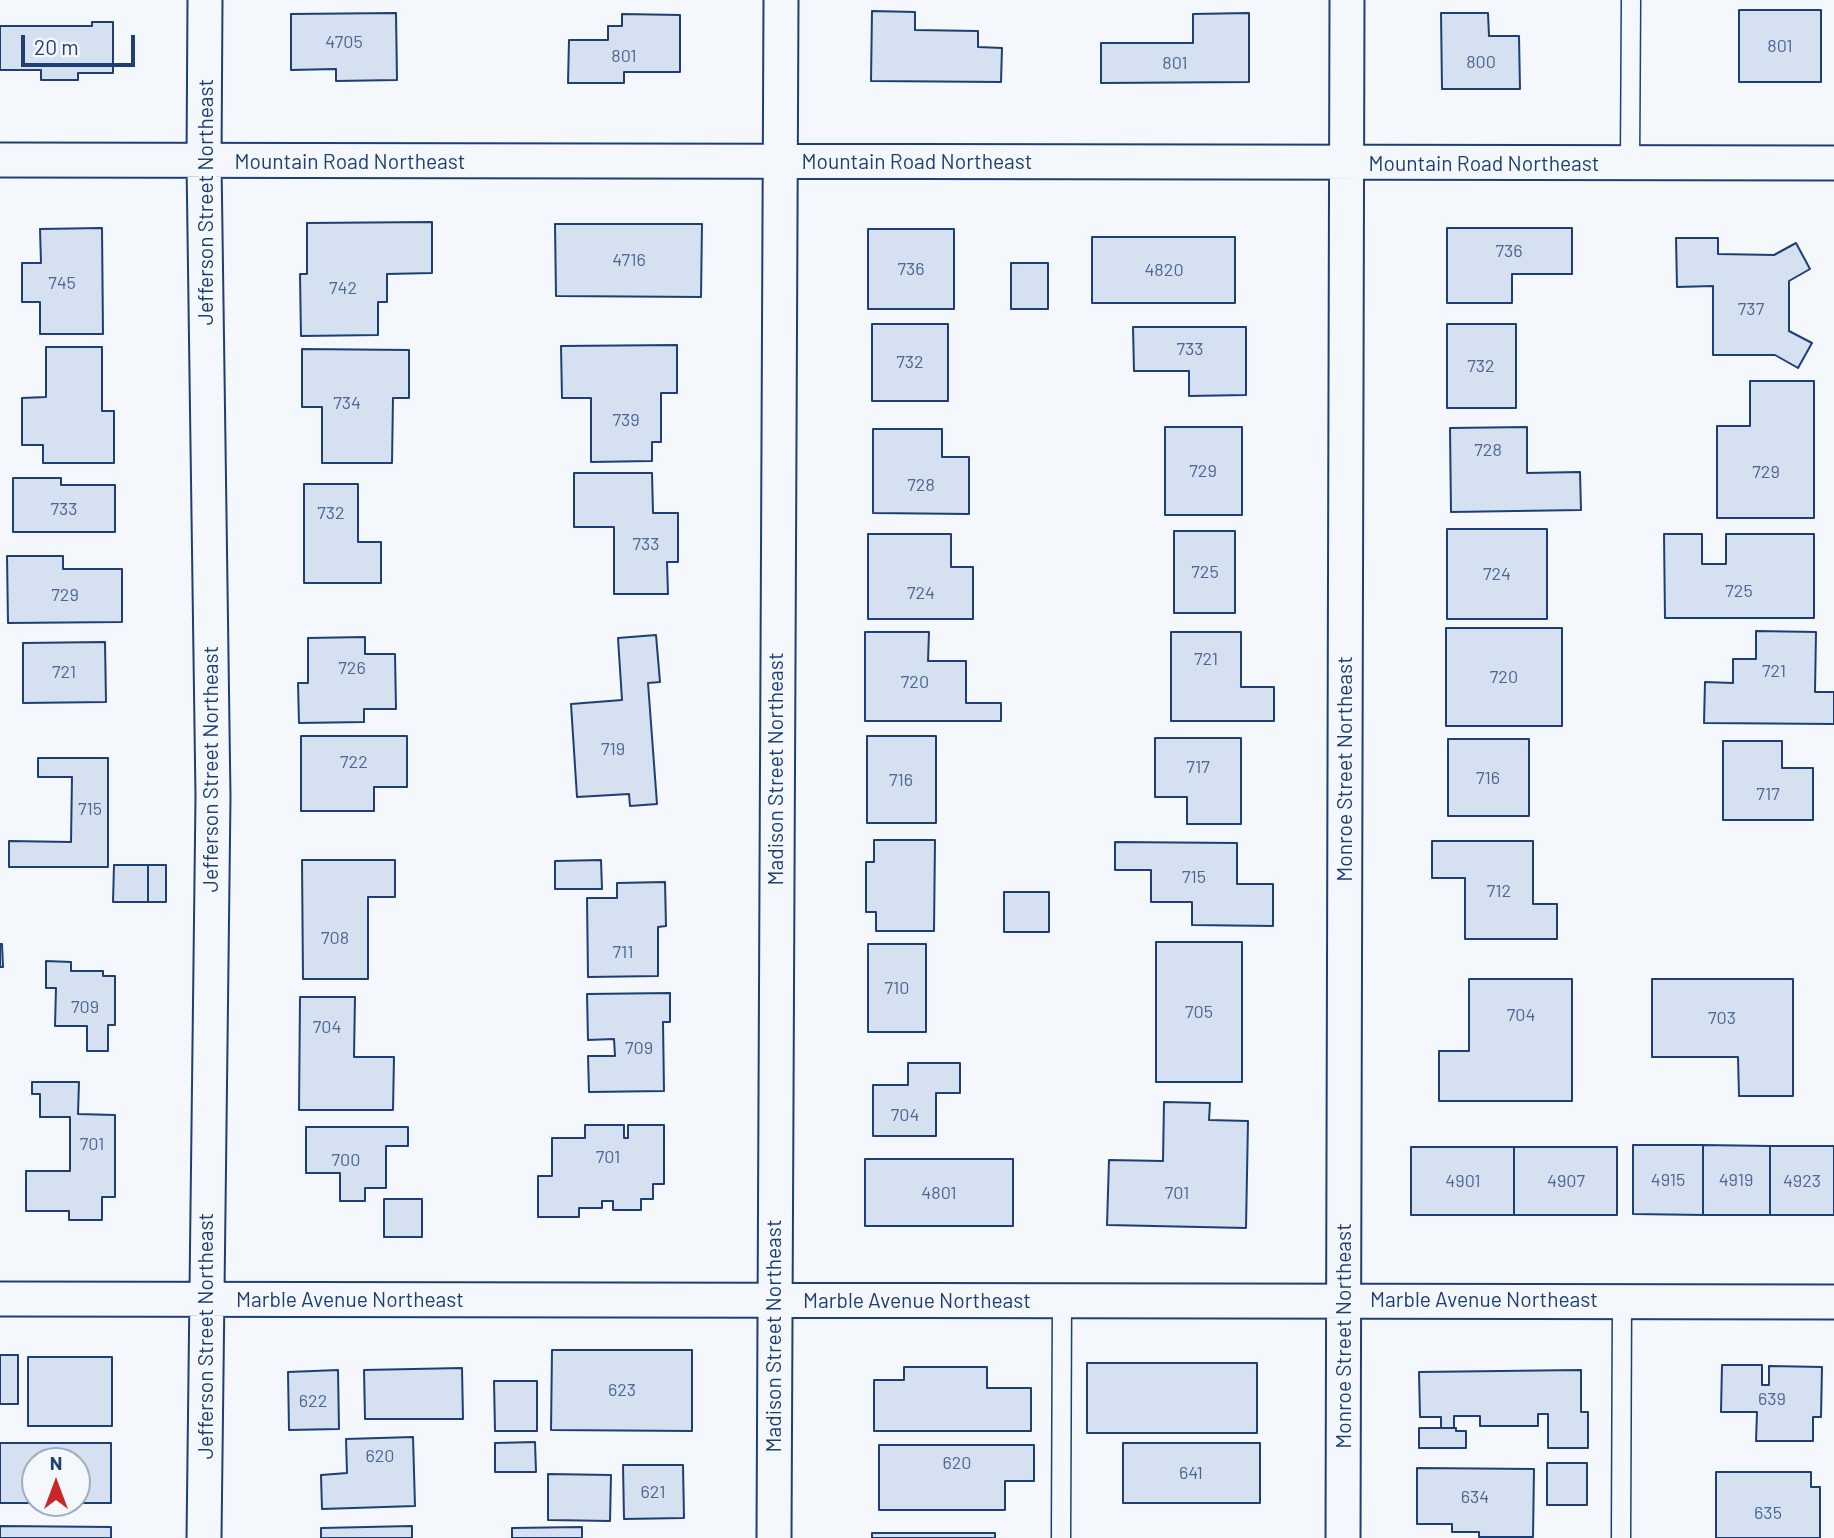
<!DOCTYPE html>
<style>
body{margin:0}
#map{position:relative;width:1834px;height:1538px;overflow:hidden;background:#f4f7fb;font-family:Barlow,sans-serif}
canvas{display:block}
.north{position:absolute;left:21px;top:1447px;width:70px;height:70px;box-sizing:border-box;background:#f4f7fb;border:2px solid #9eadc5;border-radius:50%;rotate:0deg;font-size:19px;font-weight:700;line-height:28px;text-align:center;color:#1d3f73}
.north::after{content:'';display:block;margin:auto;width:24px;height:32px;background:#c62828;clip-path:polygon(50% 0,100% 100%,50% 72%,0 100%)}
.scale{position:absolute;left:21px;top:35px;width:114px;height:32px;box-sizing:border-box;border:4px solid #1d3f73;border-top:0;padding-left:9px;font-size:21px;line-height:24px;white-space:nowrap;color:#1d3f73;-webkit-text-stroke:5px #f4f7fb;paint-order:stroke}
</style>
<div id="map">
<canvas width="1834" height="1538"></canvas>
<div class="north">N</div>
<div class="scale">20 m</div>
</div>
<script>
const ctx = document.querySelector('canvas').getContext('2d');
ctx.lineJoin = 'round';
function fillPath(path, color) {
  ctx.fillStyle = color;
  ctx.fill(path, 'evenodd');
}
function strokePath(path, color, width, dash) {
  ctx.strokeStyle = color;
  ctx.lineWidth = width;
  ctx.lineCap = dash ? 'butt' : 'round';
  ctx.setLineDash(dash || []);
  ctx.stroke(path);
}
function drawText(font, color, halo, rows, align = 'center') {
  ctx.font = font + ' Barlow,sans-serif';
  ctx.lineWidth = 5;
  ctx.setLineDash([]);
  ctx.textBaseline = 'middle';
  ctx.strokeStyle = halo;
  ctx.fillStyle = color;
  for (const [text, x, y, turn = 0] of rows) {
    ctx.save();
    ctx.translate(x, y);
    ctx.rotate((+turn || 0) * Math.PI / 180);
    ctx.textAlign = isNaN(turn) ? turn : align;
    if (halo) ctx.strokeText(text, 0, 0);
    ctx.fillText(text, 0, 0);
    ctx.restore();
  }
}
const building = new Path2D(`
 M1739,10h82v72h-82z
 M872,11l43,1v18l63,1v16l24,1 -1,34 -130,-1z
 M396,13l1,67 -61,1v-12l-45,1v-56z
 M1249,13v69l-148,1v-40h92v-29z
 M1441,13h47l1,23h30l1,53h-78z
 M622,14l58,1v57h-56v11h-56l1,-43h39v-14h14z
 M92,22h21v51h-35v7h-37v-10h-41v-44h92z
 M432,222v51l-45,1v28h-9v33l-77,1 -1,-62h7v-51z
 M555,224h147l-1,73 -145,-1z
 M102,228l1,106h-63v-32h-18v-39h19l-1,-34z
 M1447,228h125v46h-60v29h-65z
 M868,229h86v80h-86z
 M1092,237h143v66h-143z
 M1676,238h42v16l56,1 22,-12 14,26 -21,12v50l23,12 -14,25 -23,-13h-62v-69l-36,1z
 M1011,263h37v46h-37z
 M872,324h76v77h-76z
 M1447,324h69v84h-69z
 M1133,327h113v68l-57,1v-25h-55z
 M677,345v48h-16v49h-9v19l-61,1v-64h-29l-1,-52z
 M46,347h56v64h12v52h-71v-18h-21v-47l24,-1z
 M302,349l107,1v48h-16l-1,65h-70v-56h-20z
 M1750,381h64v137h-97v-92h33z
 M1165,427h77v88h-77z
 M1527,427v46l53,-1 1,38 -130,2 -1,-84z
 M873,429h69v28h27v57l-96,-1z
 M574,473h78l1,40h25v49h-11l1,32h-54v-67h-40z
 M13,478h48v7h54v47h-102z
 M304,484h54v58h23v41h-77z
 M1447,529h100v90h-100z
 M1174,531h61v82h-61z
 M868,534h83v33h22v52h-105z
 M1664,534h38v30h24v-30h88v84h-149z
 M7,556h56v13h59v53l-114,1z
 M1446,628h116v98h-116z
 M1756,631l60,1 -1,60h19v32l-130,-1 1,-41 28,1v-24h23z
 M865,632h64l-1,29h38v42h35v18h-136z
 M1171,632h70v55h33v34h-103z
 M656,635l4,47 -12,1 9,121 -27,2 -1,-12 -52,3 -6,-93 51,-4 -4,-62z
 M365,637v17h30l1,55h-32v13l-65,1 -1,-40h10v-45z
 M105,642l1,60 -83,1v-60z
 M301,736h106v51h-33v24h-73z
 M867,736h69v87h-69z
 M1155,738h86v86h-54v-27h-32z
 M1448,739h81v77h-81z
 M1723,741h59v27h31v52h-90z
 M38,758h70v109h-99v-26l62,1 1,-65h-34z
 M874,840h61l-1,91h-58v-19h-10v-50h8z
 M1432,841h101v63h24v35h-92v-61h-33z
 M1115,842l122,1v41h36v42l-81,-1v-23h-41v-32h-36z
 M302,860h93v37h-27v82h-65z
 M601,860l1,29h-47v-28z
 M114,865h34v37h-35z
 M148,865h18v37h-18z
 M665,882l1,44 -8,1v49l-70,1 -1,-79h30v-15z
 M1004,892h45v40h-45z
 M1156,942h86v140h-86z
 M0,944h2l1,23h-3z
 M868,944h58v88h-58z
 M46,961l25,1v9h32v5h12v49h-7v26h-21v-25h-32l1,-38h-10z
 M1469,979h103v122h-133v-50h30z
 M1652,979h141v117h-54l-1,-39h-86z
 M670,993v29h-7l1,69 -75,1 -1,-36h27l-1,-17 -26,1 -1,-46z
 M300,997h55l-1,60h40l-1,53h-94z
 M908,1063h52v30h-24v43h-63v-51h35z
 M32,1082h47l-1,32 37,1v82h-13v23h-33v-9h-43v-40h44v-54h-30v-23h-8z
 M1164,1102l46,1 -1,17 39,1 -2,107 -139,-3 2,-65 54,1z
 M585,1125h39v13h4v-13h36v59h-11v15h-12v11h-28v-9h-11v7h-23v9h-41v-41h14v-38h33z
 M306,1127h102v19h-22v42h-21v13h-25v-28h-34z
 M1633,1145h70v70l-70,-1z
 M1703,1145l67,1v69h-67z
 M1770,1146h64v69h-64z
 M1411,1147h103v68h-103z
 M1514,1147h103v68h-103z
 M865,1159h148v67h-148z
 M384,1199h38v38h-38z
 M552,1350h140v81l-141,-1z
 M0,1355h18v49h-18z
 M28,1357h84v69h-84z
 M1087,1363h170v70h-170z
 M1722,1365h40v20h7v-19l53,1 -1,50h-8v24h-57l1,-29h-36z
 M904,1367h83v21h44v43h-157v-51h30z
 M462,1368l1,51h-98l-1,-49z
 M338,1370l1,59 -50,1 -1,-58z
 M1581,1370v42h7v36h-40v-34h-10v12h-58v-10h-26v12h-13v-11h-21l-1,-45z
 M494,1381h43v50h-42z
 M1419,1428h37v3h10v17h-47z
 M413,1437l2,69 -93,3 -1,-34 26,-2 -1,-34z
 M535,1442l1,30h-41v-29z
 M0,1443h111v60h-34v-42h-42v42h-35z
 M1123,1443h137v60h-137z
 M879,1445h155v36h-29v29h-126z
 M1547,1463h40v42h-40z
 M623,1465h60l1,53 -60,1z
 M1417,1468l117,1 -1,68h-54v-5h-27v-8h-35z
 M1716,1472h95v15h9v51h-104z
 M548,1474l63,1 -1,46 -62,-1z
 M0,1526l111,1v11h-111z
 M412,1526v12h-91v-10z
 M582,1527v11h-70v-10z
 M872,1533h123v5h-123z`);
fillPath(building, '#d5e0f0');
strokePath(building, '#1d3f73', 2);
const service = new Path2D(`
 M1630,163l1,-163
 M1061,1538l1,-238
 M1621,1538l1,-238`);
const minor = new Path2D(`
 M0,160l1834,3
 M0,1299l1834,3
 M204,1538l9,-741 -9,-635 1,-162
 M774,1538l7,-1538
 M1343,1538l4,-1538`);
strokePath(service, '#1d3f73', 21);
strokePath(minor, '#1d3f73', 37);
strokePath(service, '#f4f7fb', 18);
strokePath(minor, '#f4f7fb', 33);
drawText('18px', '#4b6792', null, [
 ["4705",344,42],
 ["801",1780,46],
 ["801",624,56],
 ["800",1481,62],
 ["801",1175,63],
 ["736",1509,251],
 ["4716",629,260],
 ["736",911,269],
 ["4820",1164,270],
 ["745",62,283],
 ["742",343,288],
 ["737",1751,309],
 ["733",1190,349],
 ["732",910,362],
 ["732",1481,366],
 ["734",347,403],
 ["739",626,420],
 ["728",1488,450],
 ["729",1203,471],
 ["729",1766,472],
 ["728",921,485],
 ["733",64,509],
 ["732",331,513],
 ["733",646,544],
 ["725",1205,572],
 ["724",1497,574],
 ["725",1739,591],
 ["724",921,593],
 ["729",65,595],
 ["721",1206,659],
 ["726",352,668],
 ["721",1774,671],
 ["721",64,672],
 ["720",1504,677],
 ["720",915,682],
 ["719",613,749],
 ["722",354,762],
 ["717",1198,767],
 ["716",1488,778],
 ["716",901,780],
 ["717",1768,794],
 ["715",90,809],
 ["715",1194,877],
 ["712",1499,891],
 ["708",335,938],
 ["711",623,952],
 ["710",897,988],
 ["709",85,1007],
 ["705",1199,1012],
 ["704",1521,1015],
 ["703",1722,1018],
 ["704",327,1027],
 ["709",639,1048],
 ["704",905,1115],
 ["701",92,1144],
 ["701",608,1157],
 ["700",346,1160],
 ["4915",1668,1180],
 ["4919",1736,1180],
 ["4901",1463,1181],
 ["4907",1566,1181],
 ["4923",1802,1181],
 ["4801",939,1193],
 ["701",1177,1193],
 ["623",622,1390],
 ["639",1772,1399],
 ["622",313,1401],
 ["620",380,1456],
 ["620",957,1463],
 ["641",1191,1473],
 ["621",653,1492],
 ["634",1475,1497],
 ["635",1768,1513]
]);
drawText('21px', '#1d3f73', '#f4f7fb', [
 ["Mountain Road Northeast",350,162],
 ["Mountain Road Northeast",917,162],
 ["Mountain Road Northeast",1484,164],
 ["Jefferson Street Northeast",206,202,-90],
 ["Jefferson Street Northeast",211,769,-90],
 ["Madison Street Northeast",776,769,-90],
 ["Monroe Street Northeast",1345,769,-90],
 ["Marble Avenue Northeast",350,1300],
 ["Marble Avenue Northeast",1484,1300],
 ["Marble Avenue Northeast",917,1301],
 ["Jefferson Street Northeast",206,1336,-90],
 ["Madison Street Northeast",774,1336,-90],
 ["Monroe Street Northeast",1344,1336,-90]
]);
</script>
